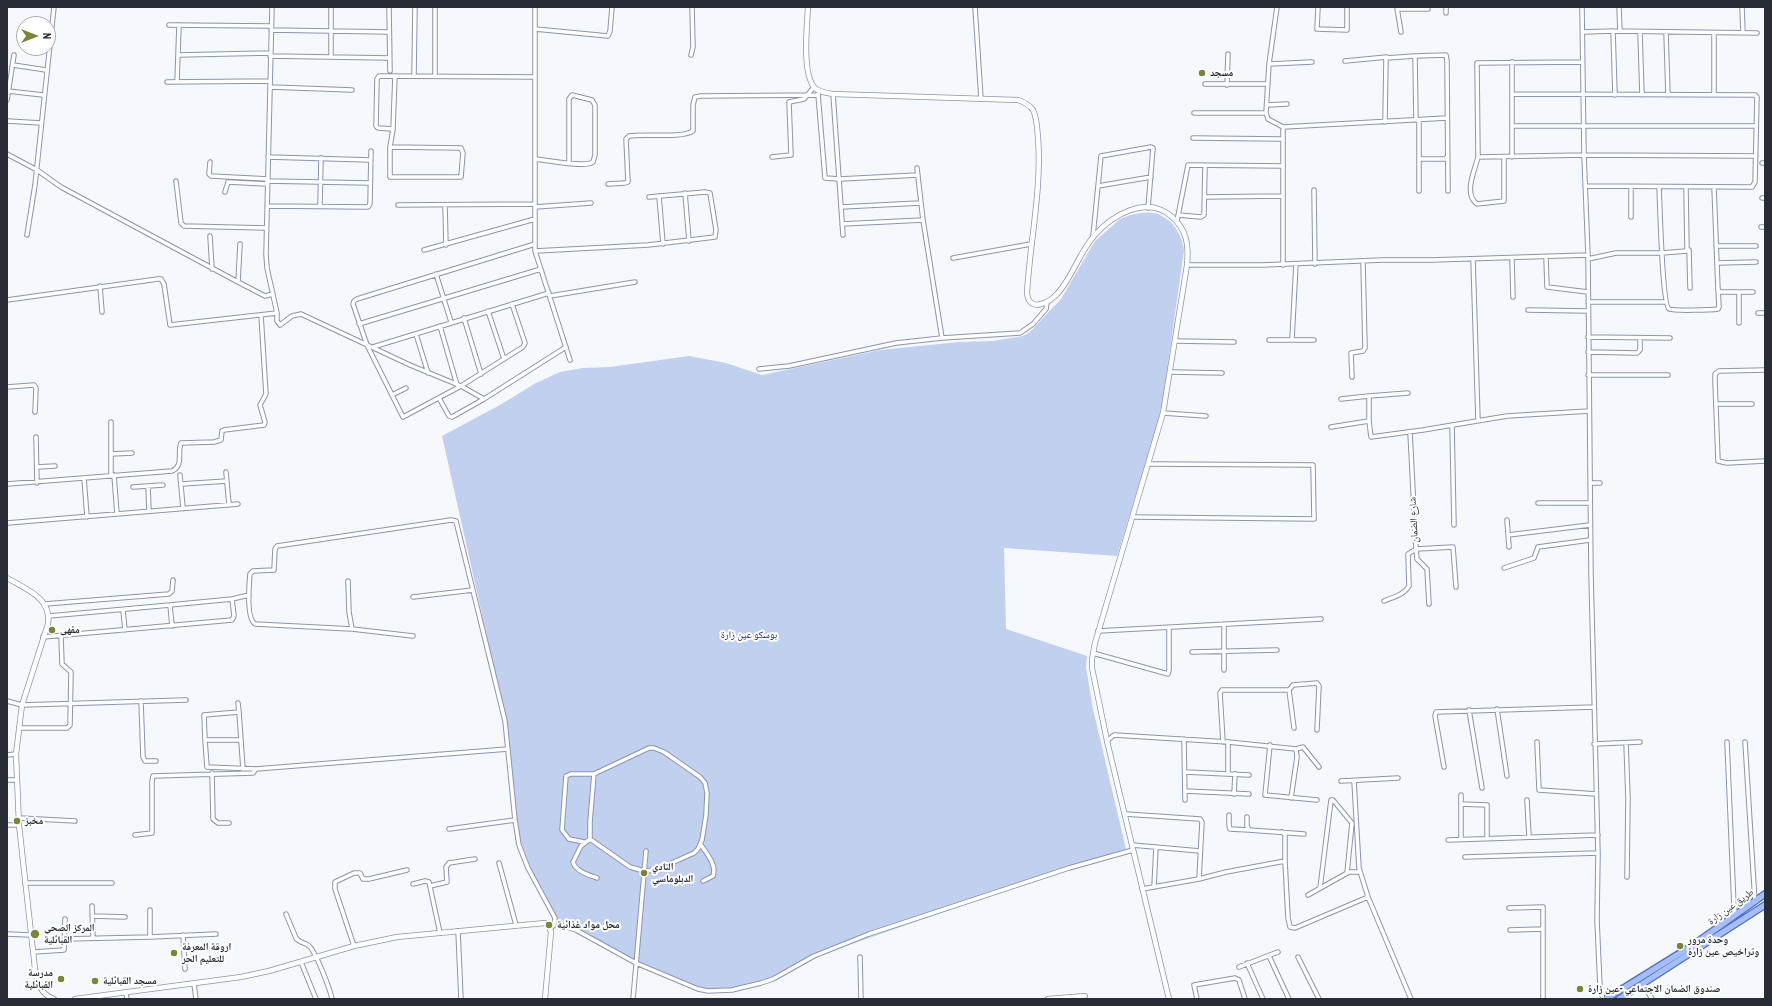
<!DOCTYPE html>
<meta charset="utf-8">
<style>
body{margin:0}
#map{position:relative;width:1772px;height:1006px;overflow:hidden;background:#f5f8fd;font-family:"Archivo Narrow",sans-serif}
canvas{display:block}
.frame{position:absolute;inset:0;border:8px solid #282c36;pointer-events:none}
.north{position:absolute;left:16px;top:16px;width:40px;height:40px;box-sizing:border-box;background:#fff;border:1px solid #a9abaf;border-radius:50%;rotate:90deg;font-size:11px;font-weight:700;line-height:16px;text-align:center;color:#282c36}
.north::after{content:'';display:block;margin:auto;width:14px;height:18px;background:#7a8633;clip-path:polygon(50% 0,100% 100%,50% 72%,0 100%)}
</style>
<div id="map">
<canvas width="1772" height="1006"></canvas>
<div class="frame"></div>
<div class="north">N</div>
</div>
<script>
const ctx = document.querySelector('canvas').getContext('2d');
ctx.lineJoin = 'round';
function fillPath(path, color) {
  ctx.fillStyle = color;
  ctx.fill(path, 'evenodd');
}
function strokePath(path, color, width, dash) {
  ctx.strokeStyle = color;
  ctx.lineWidth = width;
  ctx.lineCap = dash ? 'butt' : 'round';
  ctx.setLineDash(dash || []);
  ctx.stroke(path);
}
function drawText(font, color, halo, rows, align = 'center') {
  ctx.font = font + ' "Archivo Narrow","Noto Naskh Arabic",sans-serif';
  ctx.lineWidth = 4;
  ctx.setLineDash([]);
  ctx.textBaseline = 'middle';
  ctx.strokeStyle = halo;
  ctx.fillStyle = color;
  for (const [text, x, y, turn = 0] of rows) {
    ctx.save();
    ctx.translate(x, y);
    ctx.rotate((+turn || 0) * Math.PI / 180);
    ctx.textAlign = isNaN(turn) ? turn : align;
    if (halo) ctx.strokeText(text, 0, 0);
    ctx.fillText(text, 0, 0);
    ctx.restore();
  }
}
fillPath(new Path2D(`
 M1141,213c6,0 14,-1 19,2 14,6 22,21 24,35l-21,149 -6,27 -40,130 -113,-8 2,81 81,27 -1,11 7,42 33,140 -315,109 -43,24 -14,5 -27,4 -24,1 -23,-9 -114,-56 -8,-2 -22,-43 -19,-50 -10,-106 -65,-290 58,-31 36,-22 24,-11 23,-4 27,-1 79,-11 37,7 36,12 118,-25 79,-8 34,-1 30,-5 7,-4 31,-33 34,-58 25,-22 10,-4z`), '#c2d0f0');
const street = new Path2D(`
 M389,7l1,64
 M435,7v69
 M535,7v244l35,109
 M975,7l6,92
 M1277,7l-8,57 -3,49 2,6 15,8 164,-9
 M1318,7l-1,22 30,1v-23
 M1582,7l2,148 4,100
 M1619,7l1,24
 M1742,7l1,26
 M1397,8l4,24
 M1397,9h31
 M1446,13v-6
 M169,25l102,1
 M535,29l73,7 2,-5 2,-24
 M271,30l118,2
 M1613,31l2,64
 M1583,32l30,-1 144,2
 M1640,32l2,63
 M1666,32l2,63
 M1714,33v62
 M178,55l92,-2
 M691,55l2,-8 -1,-40
 M270,56l119,2
 M331,57v-50
 M1345,61l42,-4
 M1512,62v95
 M1582,62l-105,1 1,94 106,-2 172,1
 M1269,64l43,-2
 M13,65l33,5
 M414,76l1,-69
 M167,82l103,-1
 M177,82l2,-57
 M1205,84h63
 M1227,85l1,-31
 M270,87l82,3
 M8,91l35,4
 M818,94l7,84 15,1 78,-4
 M833,94l10,141
 M1512,94l243,1 2,2 -2,85 -3,5 -167,-1
 M7,100l7,-45
 M1267,105l20,-1
 M1194,113h72
 M1416,120l-1,-64 31,-1 1,6 1,130
 M1419,120v71
 M7,121l34,2
 M1385,122l1,-64 29,-2
 M1512,126h244
 M393,129l-15,-1 -2,-2 1,-47 2,-3 156,1
 M1193,138l89,1
 M390,147l71,1 2,5 -2,24h-71v-30l3,-18 2,-53
 M7,154l30,16 24,17 177,95 27,14 8,-2
 M268,157l102,3
 M772,157l19,-2 -2,-53 15,-3 10,-12
 M1478,157c-3,13 -15,37 -1,47l27,-3v-44
 M535,159c11,1 50,9 58,3l2,-7v-50l-3,-5 -20,-5 -3,4v64
 M1419,159h26l2,-2
 M210,162l-1,12 2,2 57,3
 M1762,163h3
 M917,168l6,52 19,118
 M176,181l5,42 3,3 82,2
 M267,181l102,2
 M608,184l17,-1 3,-1 -2,-43 3,-3c16,-3 51,3 64,-5v-26l2,-8 6,-1 117,-1
 M1098,186l53,-9
 M1714,187l4,103 2,2h33
 M1659,188c1,15 3,116 10,121 5,2 42,1 49,0l1,-2 -1,-19
 M1314,190l1,74
 M225,192l3,-10 39,2
 M685,193l4,48
 M659,196l4,48
 M1205,197l78,-1
 M1762,198h3
 M398,205l137,-1
 M445,205l1,40
 M267,206l101,1 2,-3 1,-53
 M320,206l1,-48
 M535,207l56,-4
 M841,207l79,-4
 M1178,215l23,2 3,-2 1,-49
 M1631,217v-30
 M1177,221l11,-56 95,1
 M842,224l81,-4
 M1761,227h4
 M27,235l8,-50 19,-178
 M210,236l2,33
 M1093,236l8,-80 50,-9 2,1 -5,60
 M1716,246h40
 M424,250l111,-31
 M1689,250l1,38
 M535,251l113,-6 67,-8 1,-7 -6,-37 -5,-1 -56,5
 M1546,257l1,30 41,5
 M953,258l78,-14
 M1512,258l1,39
 M1473,259l5,161
 M1588,259l28,-6h46l25,-2 -1,-63
 M1717,263l39,-1
 M1187,265h75l121,-5h49l156,-5 3,319 7,280 -1,66 3,67 3,12
 M1283,265v-138
 M436,274l15,48
 M238,282l2,-38
 M100,286l2,26
 M550,296l85,-14
 M7,300l151,-21h3l3,5 6,41 107,-12 -10,-45 -1,-14 6,-247
 M1588,302h77
 M512,304l13,39 -2,4 -62,39 -58,31 -36,-72 -14,-41 1,-3 3,-2 178,-55
 M1528,310l60,1
 M488,311l16,48
 M277,313v8l3,4 12,-9 9,-2 109,51 51,21 23,13
 M1758,313h7
 M464,318l17,56
 M1739,323v-31
 M359,324l182,-55
 M440,326l17,59
 M416,334l12,39
 M1588,337l82,1
 M1292,339l4,-75
 M1269,340h45
 M1176,341l58,1
 M373,347l176,-54
 M1588,352l49,1 3,-3v-12
 M759,369l30,-3 107,-23 46,-5 78,-5 13,-9 13,-15 1,-6
 M1765,370l-46,1 -4,3v7l3,80 9,2 38,-2
 M1171,372l51,1
 M1588,375h80
 M1352,377l-1,-24 12,-2 2,-3 -2,-87
 M7,387l27,-2 2,3 -1,24
 M392,395l14,-7
 M1369,396l39,-3
 M439,398l10,18 3,1 32,-18 82,-52
 M1341,399l28,-3v25l2,16 52,-7 84,-14 82,-5
 M1716,404h36
 M1163,413l43,3
 M111,422v53
 M1452,425l2,100
 M1331,427l38,-6
 M1410,432l6,117 1,10 10,10 2,35
 M36,437l1,46
 M111,454l21,-1
 M37,467l18,-1
 M226,472l3,33
 M114,475l3,39
 M180,475l3,33
 M84,478l3,39
 M1590,483h10
 M7,484l165,-13c12,-5 5,-19 9,-28l33,-1 7,-2 1,-9 2,-1 40,-5 1,-3 -5,-17 6,-11 -5,-79
 M181,484l46,-3
 M148,486l1,25
 M133,487l30,-2
 M1538,503h52
 M1133,517l181,2 -1,-54 -164,-1
 M1507,520l2,27
 M7,523l231,-19
 M1508,535l82,-10
 M1504,568l30,-10 4,-11 52,-7
 M348,581l1,31 3,17
 M413,597l60,-7
 M1384,601c9,-4 20,-6 25,-15l-1,-32 8,-5 37,-2 3,40
 M45,604l124,-10 3,-3 1,-11
 M170,605l2,21
 M123,610l2,20
 M49,616l121,-11 62,-6 17,-4
 M1224,624v46
 M1098,631l223,-12
 M413,636l-61,-7 -97,-5c-9,-6 -6,-39 -5,-50l3,-3 21,-1 1,-21 2,-3 174,-26 5,1 49,200 10,99 4,25 9,23 27,50 -1,7 -4,4
 M43,637l189,-17 2,-4 -2,-17
 M1192,652l85,-2
 M1093,653l75,21 1,-4v-42
 M7,701l15,4 164,-5
 M141,701l2,56 2,4h11
 M238,703l1,9
 M1497,709l10,67
 M1469,710l13,78
 M19,728h48l3,-3 1,-53 -9,-8 -1,-28
 M1294,728l-5,-38 4,-5 24,-2 2,3 -2,44
 M1184,739l1,61
 M205,740l-1,-25 35,-3 4,57
 M240,740h-35l2,27 49,2 252,-20
 M1107,741l7,-6 114,7 68,7 1,8 -6,41
 M1223,742l-3,-49 2,-3h67
 M1537,742l2,48 57,4
 M1727,742l7,165 2,8
 M1745,742l10,160
 M1626,743l2,55 -1,79
 M1594,744l46,-2
 M1270,745l-5,50 52,5
 M1296,749l7,-2 16,20
 M7,755l9,-1
 M1444,767l-9,-51 1,-4 158,-5
 M1185,772l64,3
 M212,773l1,46 5,4h11
 M1228,774v-32
 M7,780h9
 M1341,781l57,-3
 M1354,781l5,87 9,29 43,102
 M1185,791l64,3
 M1234,794l1,-20
 M1461,795v44
 M1527,800l2,37
 M1461,804l26,1v33
 M1125,814l75,5 2,3 -3,57
 M1229,815v10l1,4 19,1
 M1247,817v9l2,4 55,4
 M19,818l56,3
 M7,825h12
 M449,829l66,-9
 M1282,832l3,3v26l3,57 2,9 5,1 73,-31
 M135,835l17,-2v-51l1,-6 100,-3 3,-4
 M590,839l-9,7 -8,16c2,9 16,13 24,16
 M1448,840l150,-5
 M584,842l-15,-3 -7,-9 4,-54 5,-2h23l55,-26h5l10,4 36,25 5,6 2,10 -1,22 -4,25 -4,9 -4,4 -38,17 -12,1 -14,-4 -40,-28v-17l4,-48
 M701,845c6,9 16,20 12,31l-10,5
 M1132,845l68,6
 M1465,857l133,-4
 M499,863l17,62
 M25,883h87
 M413,884l12,-3 4,1 11,51
 M430,886l17,-4 -1,-15 3,-4 26,-4
 M1154,887l2,-40
 M1320,888l11,-88h2l19,23 -5,50
 M1142,889l57,-10 27,-7 59,-11
 M1308,895l41,-23h11
 M92,906l1,32
 M1509,908l34,-1v92
 M286,914l10,24c3,5 9,4 13,8 7,6 21,43 23,53
 M92,916l33,1
 M564,926l12,4 60,33 62,26 10,2 24,-1 29,-7 12,-4 41,-23 55,-22 200,-66 64,-18
 M1510,930l33,-1
 M458,931l3,68
 M7,934l24,1
 M183,935l2,34
 M150,937l66,-3
 M65,939l85,-2v-27
 M354,946l-19,-57v-7l19,-9h6l3,6h6l38,-9
 M33,952l31,-2 1,-31
 M1269,956l20,43
 M860,957l1,42
 M1298,957l21,42
 M301,962l15,37
 M1247,963l16,36
 M1239,967l39,-15
 M194,984l2,15
 M1643,984l9,15
 M126,993l1,6
 M633,999l13,-148
 M1197,999l-3,-14 41,-7 4,2 6,19`);
const secondary = new Path2D(`
 M808,7c-1,19 -6,65 6,80 4,5 12,6 19,7l185,6c6,2 11,4 15,10 4,8 4,18 5,27 4,52 -8,104 -11,156 2,21 23,9 31,0 15,-17 21,-40 36,-57 18,-21 52,-41 77,-20 16,13 18,30 16,49l-24,148 -68,230 -3,16v9l15,73 62,258
 M7,578c19,11 45,20 41,46l-26,81 -6,49 3,71 16,144c2,13 5,25 19,30
 M75,999l166,-22 28,-6 85,-25 43,-9 148,-14 4,3 2,6 -6,67
 M1048,999l37,-3`);
const primary = new Path2D(`
 M1606,999l87,-54 72,-51
 M1619,999l146,-94`);
strokePath(street, '#8b95ad', 5.5);
strokePath(secondary, '#8b95ad', 6);
strokePath(primary, '#526eb9', 8);
strokePath(street, '#fff', 3.5);
strokePath(secondary, '#fff', 4.5);
strokePath(primary, '#a5beff', 5.5);
for (const [x, y, r, color] of [
 [1202,73,4,"#7a8633"],
 [52,630,4,"#7a8633"],
 [17,821,4,"#7a8633"],
 [644,873,4,"#7a8633"],
 [549,925,4,"#7a8633"],
 [35,934,5,"#7a8633"],
 [1680,946,4,"#7a8633"],
 [174,953,4,"#7a8633"],
 [61,979,4,"#7a8633"],
 [95,981,4,"#7a8633"],
 [1580,989,4,"#7a8633"]
]) {
  const dot = new Path2D();
  dot.arc(x, y, r, 0, 2 * Math.PI);
  ctx.fillStyle = color;
  ctx.fill(dot);
  strokePath(dot, '#fff', 1.5);
}
drawText('bold 10px', '#282c36', '#fff', [
 ["مسجد",1210,73],
 ["مقهى",60,630],
 ["مخبز",25,821],
 ["النادي",652,867],
 ["الدبلوماسي",652,879],
 ["محل مواد غذائية",557,925],
 ["المركز الصحي",44,928],
 ["القبائلية",44,940],
 ["وحدة مرور",1688,940],
 ["وتراخيص عين زارة",1688,952],
 ["اروقة المعرفة",182,947],
 ["للتعليم الحر",182,959],
 ["مدرسة",53,973,"right"],
 ["القبائلية",53,985,"right"],
 ["مسجد القبائلية",103,981],
 ["صندوق الضمان الاجتماعي -عين زارة",1588,989]
], 'left');
drawText('10px', '#282c36', '#fff', [
 ["شارع الضمان",1414,520,-93],
 ["طريق عين زارة",1731,907,-36]
]);
drawText('10px', '#182b63', '#fff', [
 ["بوسكو عين زارة",749,635]
]);
</script>
